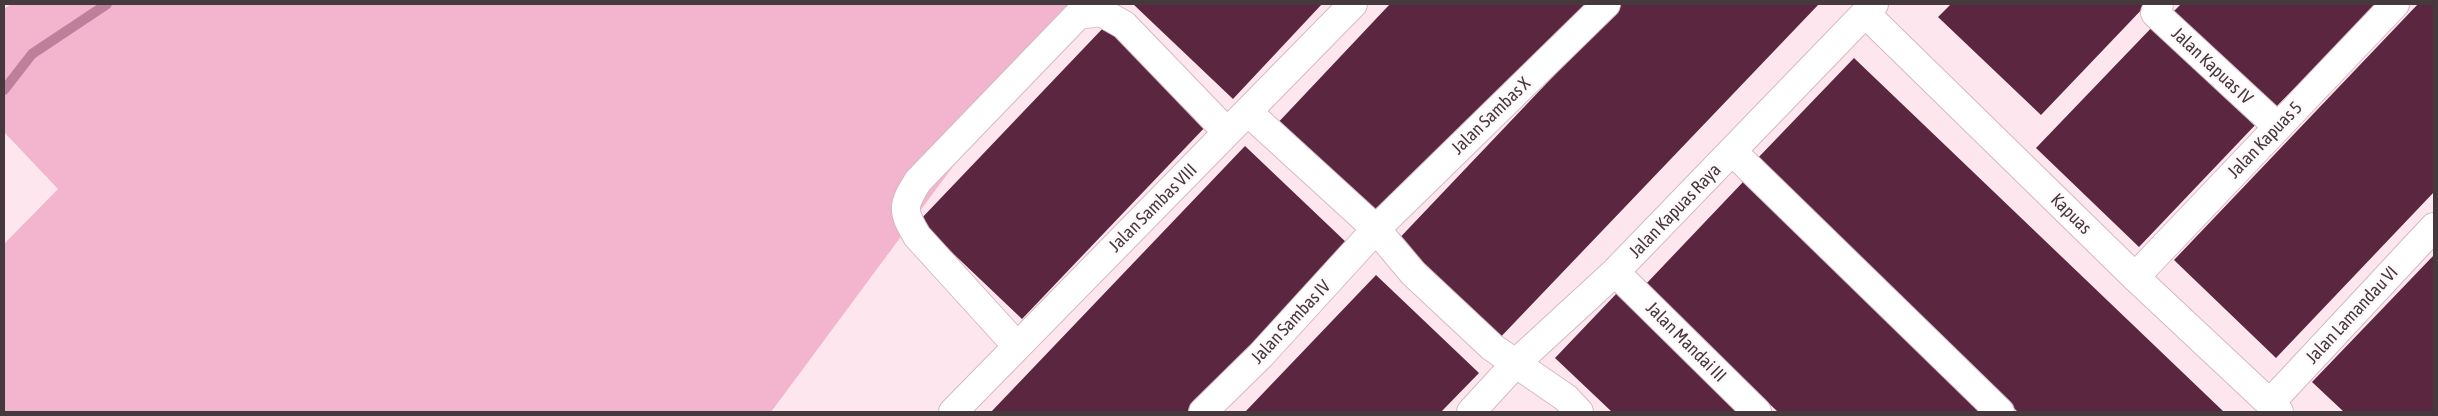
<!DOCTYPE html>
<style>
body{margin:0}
#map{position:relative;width:2438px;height:416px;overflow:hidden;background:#fee6ef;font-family:"Asap Condensed",sans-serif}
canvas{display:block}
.frame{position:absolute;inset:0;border:5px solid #45393e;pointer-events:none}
</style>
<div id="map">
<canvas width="2438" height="416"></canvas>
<div class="frame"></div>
</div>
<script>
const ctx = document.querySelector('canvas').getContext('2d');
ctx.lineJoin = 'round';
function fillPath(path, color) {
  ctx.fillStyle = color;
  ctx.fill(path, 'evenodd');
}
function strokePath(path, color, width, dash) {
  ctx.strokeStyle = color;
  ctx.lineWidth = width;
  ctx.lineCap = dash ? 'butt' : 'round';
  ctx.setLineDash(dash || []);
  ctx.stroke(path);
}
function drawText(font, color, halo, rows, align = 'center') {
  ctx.font = font + ' "Asap Condensed",sans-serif';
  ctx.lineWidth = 5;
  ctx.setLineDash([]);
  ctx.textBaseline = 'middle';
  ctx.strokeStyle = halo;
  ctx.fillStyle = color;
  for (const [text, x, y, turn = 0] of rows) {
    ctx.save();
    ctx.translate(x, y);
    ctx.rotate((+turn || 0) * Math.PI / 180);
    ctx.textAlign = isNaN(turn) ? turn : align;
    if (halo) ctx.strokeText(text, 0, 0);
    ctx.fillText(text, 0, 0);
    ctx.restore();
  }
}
fillPath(new Path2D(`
 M11,4h1076l-93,107 -223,301h-767v-168l54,-55 -54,-57v-123z`), '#f3b4ce');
strokePath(new Path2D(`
 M4,90l28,-36 75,-50`), '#bd7f99', 10);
fillPath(new Path2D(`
 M1133,4h189l-89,95z
 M1390,4h197l-212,221 -102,-97z
 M1622,4h197l-325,340 -103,-97z
 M1951,4h196l-106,111 -103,-98z
 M2181,4h197l-107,108 -100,-98z
 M2418,4h16v188l-158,166 -102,-98z
 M2156,23l103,98 -120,126 -103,-99z
 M1105,26l103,98 -186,195 -103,-98z
 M1854,58l347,332 23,22h-206l-119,-114 -144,-137z
 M1245,146l103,98 -161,168h-196z
 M1743,182l77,73 164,157h-206l-133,-127z
 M2434,255v157h-90l-32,-30z
 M1376,275l103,98 -38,39h-196z
 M1617,293l125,119h-130l-57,-54z`), '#5b263f');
const minor = new Path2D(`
 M2159,4l-4,9 123,114
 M1865,13l270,264 144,135
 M1248,112l128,117 37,44 79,74 74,51 13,14
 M1733,152l267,260
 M1615,272l142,140
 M2135,277l260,-273
 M1017,346l-100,-110c-15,-25 -15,-30 1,-55l160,-166 23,-3 23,13 103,107
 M2270,403l164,-176
 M953,412l400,-408
 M1203,412l58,-57 115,-126 230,-225
 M1471,412l45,-49 99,-91 259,-268`);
strokePath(minor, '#d5b8c3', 30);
strokePath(minor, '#fff', 28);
drawText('18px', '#45393e', '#fff9fb', [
 ["Jalan Kapuas IV",2212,66,43],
 ["Jalan Sambas X",1491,116,-44],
 ["Jalan Kapuas 5",2265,140,-46],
 ["Jalan Sambas VIII",1153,208,-45],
 ["Jalan Kapuas Raya",1675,211,-46],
 ["Kapuas",2071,214,45],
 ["Jalan Lamandau VI",2352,315,-47],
 ["Jalan Sambas IV",1291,322,-47],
 ["Jalan Mandai III",1686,342,45]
]);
</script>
